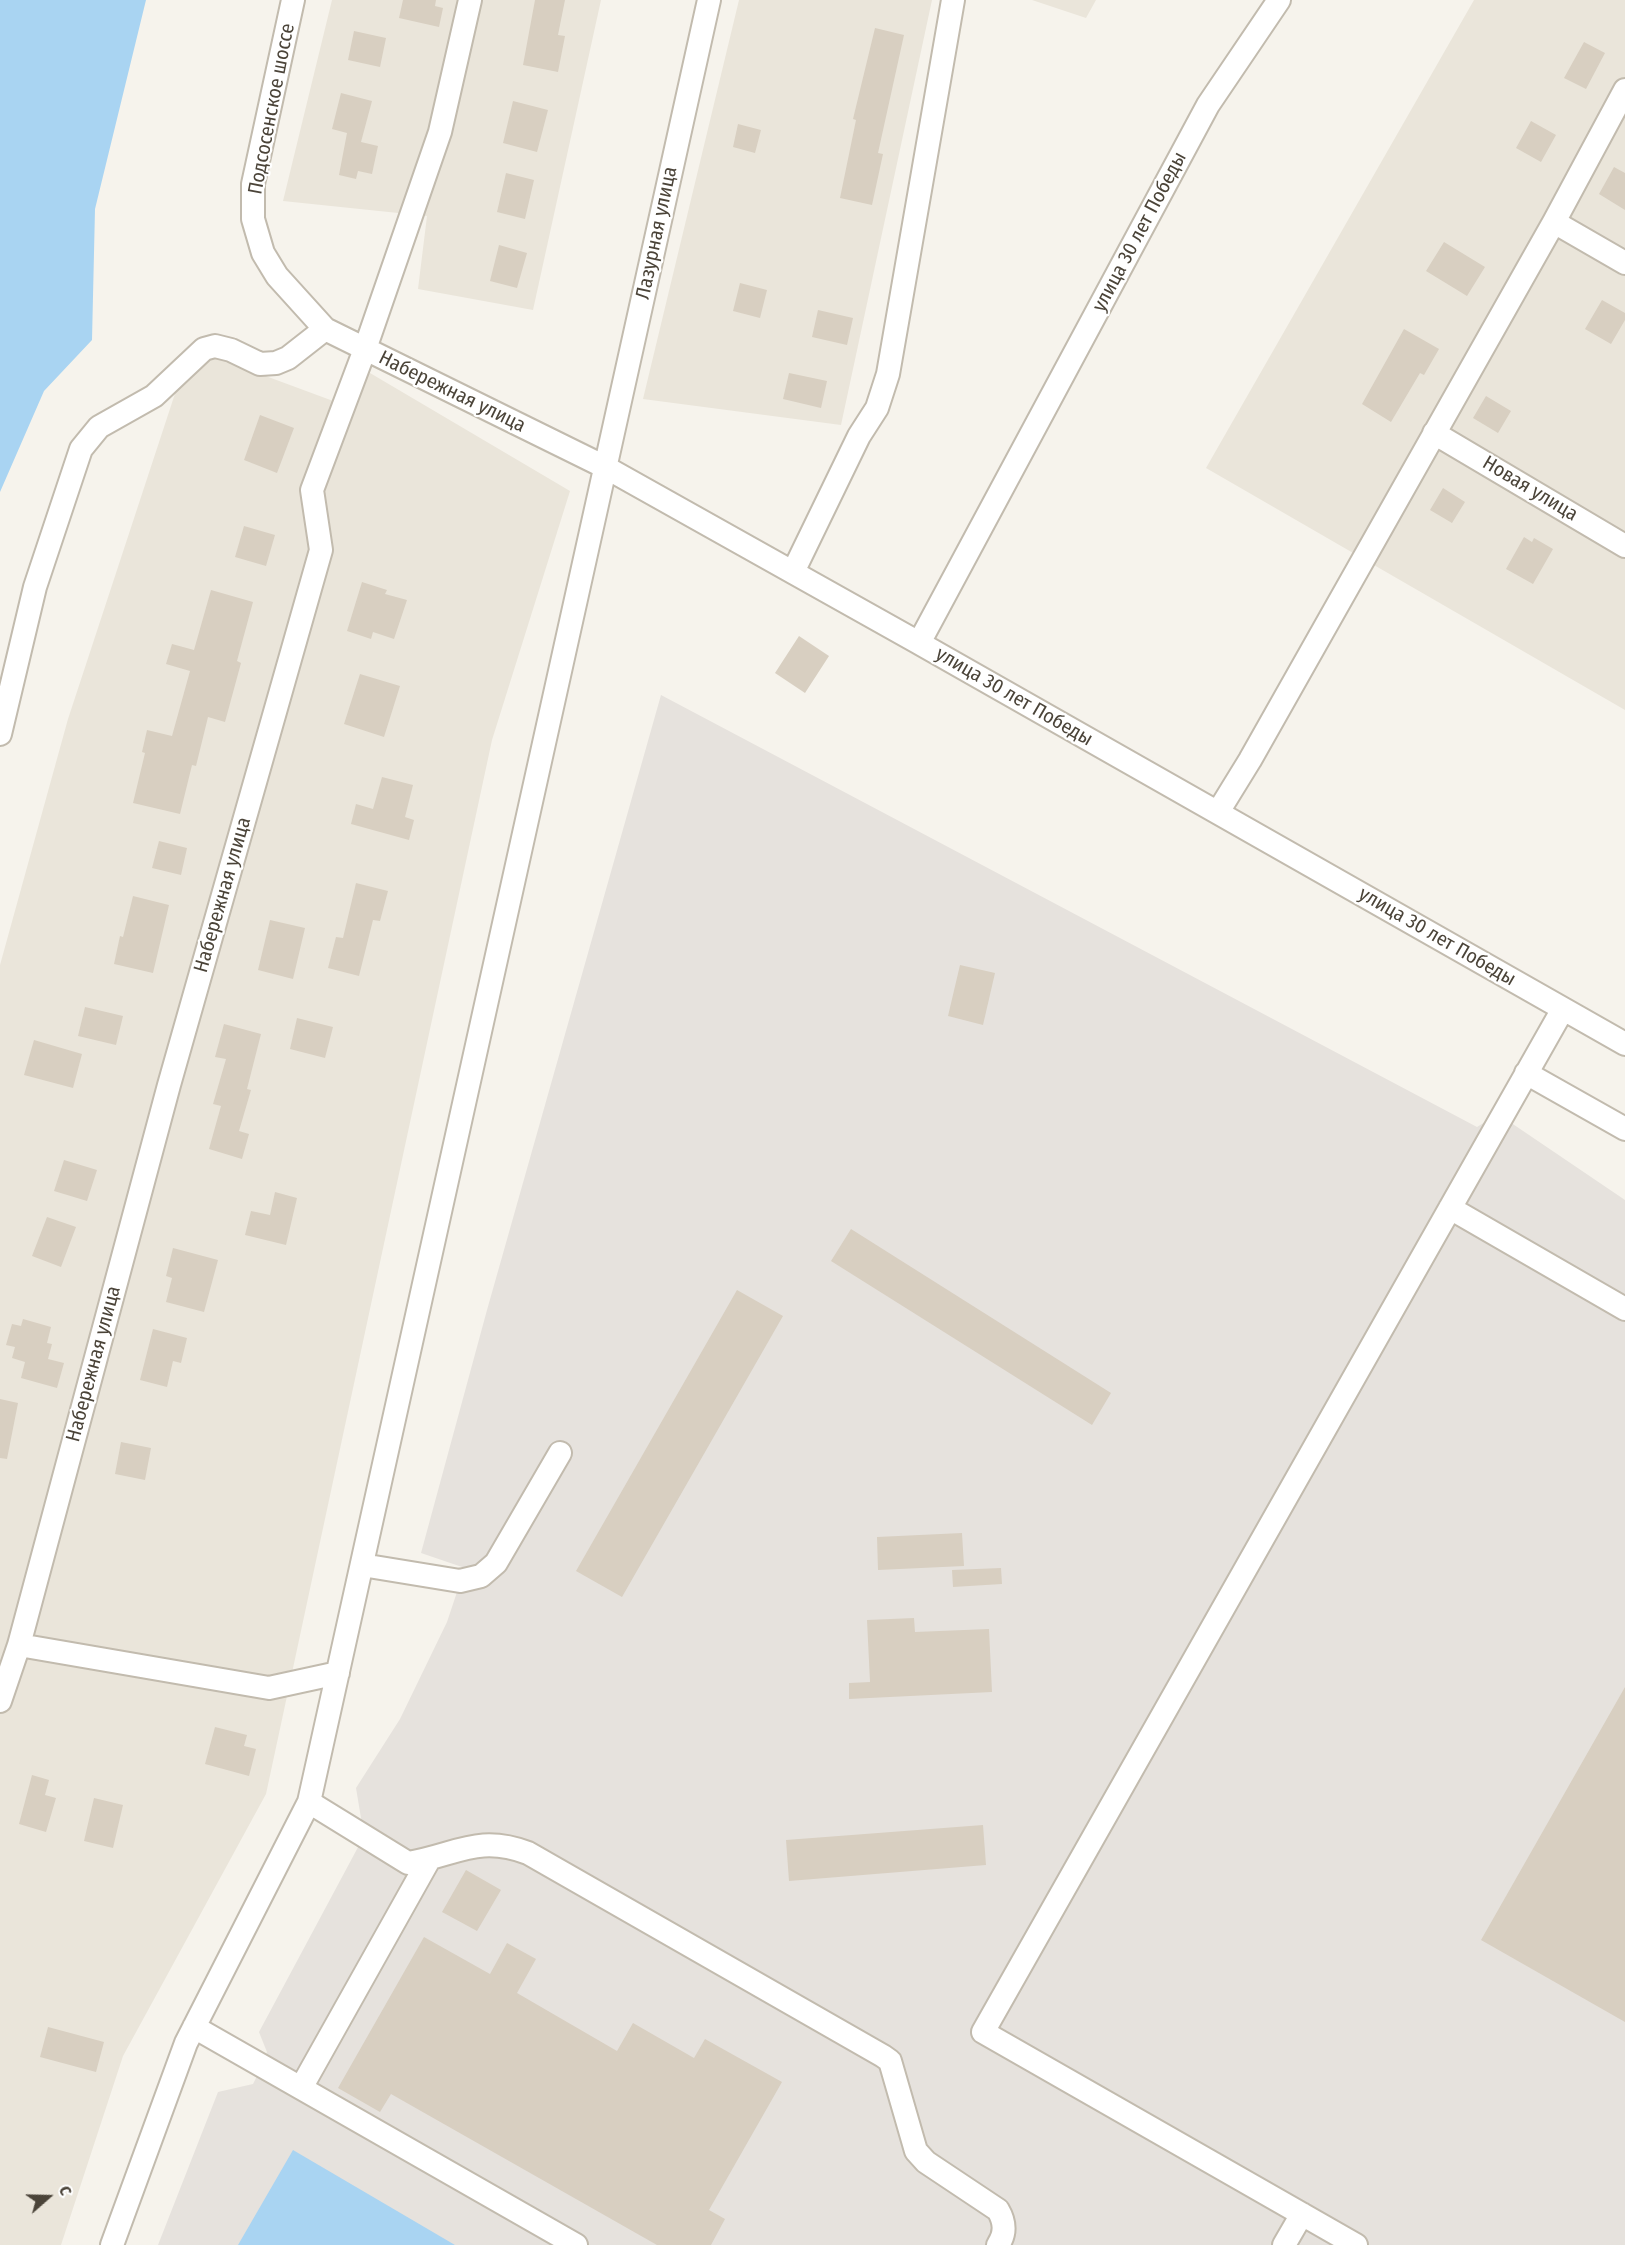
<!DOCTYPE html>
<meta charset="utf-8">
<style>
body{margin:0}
#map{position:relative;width:1625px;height:2245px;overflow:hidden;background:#f6f3ec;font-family:"Fira Sans Condensed",sans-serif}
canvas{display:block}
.north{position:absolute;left:18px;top:2167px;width:60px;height:60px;-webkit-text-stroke:4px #fff;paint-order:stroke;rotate:70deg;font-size:16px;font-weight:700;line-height:24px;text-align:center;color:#4b4439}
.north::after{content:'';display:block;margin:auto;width:21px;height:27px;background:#4b4439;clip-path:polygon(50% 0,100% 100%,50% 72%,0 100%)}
</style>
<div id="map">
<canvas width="1625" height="2245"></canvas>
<div class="north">С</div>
</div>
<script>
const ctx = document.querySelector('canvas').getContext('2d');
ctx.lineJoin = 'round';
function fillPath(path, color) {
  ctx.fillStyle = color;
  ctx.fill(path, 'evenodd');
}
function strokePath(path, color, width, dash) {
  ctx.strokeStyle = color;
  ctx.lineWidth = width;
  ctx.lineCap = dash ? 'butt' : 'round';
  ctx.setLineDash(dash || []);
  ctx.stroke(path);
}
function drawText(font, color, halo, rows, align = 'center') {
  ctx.font = font + ' "Fira Sans Condensed",sans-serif';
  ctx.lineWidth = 4.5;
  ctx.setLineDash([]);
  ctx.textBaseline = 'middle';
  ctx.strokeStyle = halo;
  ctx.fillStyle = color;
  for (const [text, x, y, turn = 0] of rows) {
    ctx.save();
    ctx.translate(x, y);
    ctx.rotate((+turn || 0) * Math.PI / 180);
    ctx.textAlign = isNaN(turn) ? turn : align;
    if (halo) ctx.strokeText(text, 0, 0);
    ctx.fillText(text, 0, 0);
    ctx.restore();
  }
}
fillPath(new Path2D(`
 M332,0h269l-68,310 -115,-21 9,-73 -144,-15z
 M739,0h193l-91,425 -198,-26z
 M1032,0h64l-10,18z
 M1474,0h151v710l-419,-242z
 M190,348l154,57 26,-32 200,118 -78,249 -226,1054 -143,262 -62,189h-61v-1280l68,-246z`), '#eae5da');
fillPath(new Path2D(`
 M661,695l816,432 21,-13 127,86v1045h-1467l60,-153 35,-8 9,-18 5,-14 -8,-20 105,-196 -8,-48 44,-69 47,-97 18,-54 -44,-15 66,-243z`), '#e6e2dd');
fillPath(new Path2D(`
 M0,0h146l-51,209 -3,131 -48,51 -44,101z
 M293,2150l162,95h-217z`), '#a9d4f2');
fillPath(new Path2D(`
 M403,0h33l-1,6 8,2 -4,19 -40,-9z
 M535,0h30l-7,35 7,1 -7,36 -35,-7z
 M875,28l29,7 -26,118 5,1 -11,51 -32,-7 16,-78 -3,-1z
 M354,31l32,7 -6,29 -32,-7z
 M1584,42l21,11 -19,36 -22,-11z
 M341,93l31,8 -11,41 17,4 -6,28 -14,-3 -2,8 -17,-4 8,-42 -15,-4z
 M513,101l35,9 -11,42 -34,-9z
 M1531,121l25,14 -15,27 -25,-14z
 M738,124l23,6 -6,23 -22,-6z
 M1614,167l11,6v37l-26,-16z
 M506,173l28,7 -9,39 -28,-7z
 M1444,242l41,25 -18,29 -41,-25z
 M499,245l28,8 -10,35 -27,-7z
 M740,283l27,7 -7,28 -27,-7z
 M1602,300l23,13v7l-14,24 -26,-15z
 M818,310l35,8 -6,27 -35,-8z
 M1404,329l35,20 -15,26 -4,-2 -29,49 -29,-18z
 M789,373l38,8 -6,27 -38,-9z
 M1486,396l25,15 -13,22 -25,-15z
 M260,415l34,13 -17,45 -33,-13z
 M1443,488l22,14 -13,21 -22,-13z
 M244,526l31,9 -9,31 -31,-9z
 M1524,537l8,5 2,-4 19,11 -20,35 -27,-15z
 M362,582l25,8 -2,4 22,6 -13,39 -21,-7 -2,7 -24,-8z
 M211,590l42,12 -16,59 4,2 -16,59 -17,-5 -12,49 -4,-1 -12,49 -47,-11 12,-50 -3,-1 5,-22 25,6 18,-65 -24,-7 6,-20 22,6z
 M799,636l30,20 -24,37 -30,-20z
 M360,674l40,12 -16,51 -40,-13z
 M382,777l31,8 -8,32 9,3 -5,20 -58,-16 5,-20 17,5z
 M159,841l28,7 -6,27 -29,-7z
 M356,883l32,8 -8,30 -7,-1 -14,56 -31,-8 8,-31 7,1z
 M133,896l36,9 -16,68 -39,-9 6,-28 3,1z
 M270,920l35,8 -12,51 -35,-9z
 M960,965l35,8 -12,52 -35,-9z
 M85,1007l38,9 -7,29 -38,-9z
 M297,1018l36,9 -8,31 -35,-9z
 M224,1024l37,10 -14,55 4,1 -12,41 10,3 -7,25 -33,-10 12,-43 -8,-2 13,-45 -11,-2z
 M34,1040l48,14 -9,34 -49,-13z
 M64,1160l33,10 -10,31 -33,-10z
 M275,1192l22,6 -11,47 -41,-10 6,-24 19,4z
 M47,1217l29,10 -15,40 -29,-11z
 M851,1229l260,164 -19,32 -261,-164z
 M173,1248l45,12 -14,52 -38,-10 6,-24 -6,-2z
 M737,1290l46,26 -161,281 -46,-26z
 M23,1319l28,8 -4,16 5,1 -4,15 16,4 -7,25 -36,-10 4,-16 -13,-4 3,-11 -9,-2 6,-21 9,2z
 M153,1329l34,9 -6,25 -8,-2 -6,26 -27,-7z
 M0,1399l18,4 -11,56 -7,-1z
 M121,1442l30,6 -6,32 -30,-6z
 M962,1533l2,33 -86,4 -1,-33z
 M1001,1568l1,16 -49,3 -1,-17z
 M914,1618l1,14 74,-3 3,63 -143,7v-16l21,-1 -3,-62z
 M1625,1687v335l-144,-82z
 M215,1727l32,8 -3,11 12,3 -7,27 -44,-12z
 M32,1775l17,5 -4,15 11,3 -10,34 -27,-8z
 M94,1798l29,7 -10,43 -29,-7z
 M983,1825l3,40 -197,16 -3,-41z
 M466,1870l35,20 -24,41 -35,-19z
 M424,1937l66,37 17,-31 29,16 -19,34 100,58 16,-28 61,35 11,-19 77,43 -73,128 16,9 -14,26h-54l-266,-151 -11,18 -42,-24z
 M48,2027l56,15 -8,30 -56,-15z`), '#d8cfc1');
const minor = new Path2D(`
 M293,0l-40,184v35l10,34 14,23 48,53 280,138 314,176
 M1279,0l-71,105 -289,538 706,401
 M1554,222l71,41
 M1434,433l191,113
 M793,572l66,-136 18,-28 11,-34 65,-374
 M0,734l35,-147 46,-138 18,-22 55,-31 50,-47 11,-3 16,4 29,14 16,-1 12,-5 37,-29
 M1218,812l32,-52 304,-538 71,-132
 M1526,1073l99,56
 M1450,1208l175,101
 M362,1565l98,16 21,-5 15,-13 64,-110
 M19,1645l250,43 69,-15
 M0,1701l19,-56 150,-560 152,-535 -9,-60 53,-141 75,-217 30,-132
 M309,1802l99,61c48,-8 70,-29 120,-10l355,203 7,5 26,90 10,11 72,48c7,12 8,23 0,35
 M194,2027l382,218
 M301,2088l129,-230
 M112,2245l74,-202 123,-241 400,-1802
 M1284,2245l18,-31
 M1356,2245l-373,-213 580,-1023`);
strokePath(minor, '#c2bbae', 26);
strokePath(minor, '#fff', 22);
drawText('20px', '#4b4439', '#fff', [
 ["Подсосенское шоссе",272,109,-79],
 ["улица 30 лет Победы",1140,232,-62],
 ["Лазурная улица",657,233,-78],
 ["Набережная улица",452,392,26],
 ["Новая улица",1530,489,31],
 ["улица 30 лет Победы",1014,697,30],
 ["Набережная улица",223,895,-74],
 ["улица 30 лет Победы",1437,937,30],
 ["Набережная улица",94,1364,-75]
]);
</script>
